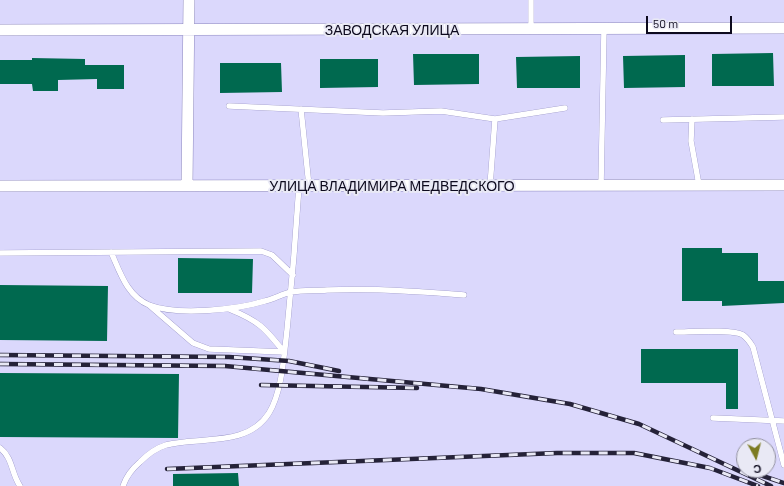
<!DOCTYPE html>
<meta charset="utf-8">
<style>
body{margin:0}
#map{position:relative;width:784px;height:486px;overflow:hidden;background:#dbd8fc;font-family:Barlow,sans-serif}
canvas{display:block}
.north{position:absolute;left:736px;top:438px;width:40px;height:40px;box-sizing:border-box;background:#e9e9f5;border:1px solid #91909f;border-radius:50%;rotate:173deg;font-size:11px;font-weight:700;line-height:16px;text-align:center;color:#0d0a1e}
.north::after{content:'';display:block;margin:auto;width:14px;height:18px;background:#7c7b22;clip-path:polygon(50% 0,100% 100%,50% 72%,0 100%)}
.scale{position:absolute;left:646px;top:16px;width:86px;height:18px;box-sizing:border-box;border:2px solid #0d0a1e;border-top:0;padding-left:5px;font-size:12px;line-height:14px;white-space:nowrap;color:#0d0a1e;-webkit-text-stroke:3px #e9e9f5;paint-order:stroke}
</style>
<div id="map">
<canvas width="784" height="486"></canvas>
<div class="north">С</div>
<div class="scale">50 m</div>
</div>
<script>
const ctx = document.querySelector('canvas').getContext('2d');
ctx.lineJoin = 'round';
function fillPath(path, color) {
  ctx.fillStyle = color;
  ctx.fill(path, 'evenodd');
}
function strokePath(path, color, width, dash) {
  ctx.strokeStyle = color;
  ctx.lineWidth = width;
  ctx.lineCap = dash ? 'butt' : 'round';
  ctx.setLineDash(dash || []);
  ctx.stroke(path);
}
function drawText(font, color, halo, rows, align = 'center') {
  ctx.font = font + ' Barlow,sans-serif';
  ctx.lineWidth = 4;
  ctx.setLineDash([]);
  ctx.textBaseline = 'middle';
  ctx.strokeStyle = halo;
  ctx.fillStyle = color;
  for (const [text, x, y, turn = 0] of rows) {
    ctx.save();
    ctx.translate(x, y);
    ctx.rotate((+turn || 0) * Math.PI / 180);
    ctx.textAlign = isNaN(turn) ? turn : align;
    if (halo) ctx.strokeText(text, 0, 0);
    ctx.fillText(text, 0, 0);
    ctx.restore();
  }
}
fillPath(new Path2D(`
 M773,53l1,33h-62v-32z
 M413,54h66v30l-65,1z
 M685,55v32l-61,1 -1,-32z
 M580,56v32h-63l-1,-31z
 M32,58l53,1v6h39v24h-27v-10l-39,1v11h-25l-1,-7h-32v-24h32z
 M320,59h58v28l-58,1z
 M220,63h61l1,29 -62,1z
 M682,248h40v5h36v28h26v22l-62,3v-5h-40z
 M178,258l75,1 -1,34h-74z
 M0,285l108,1 -1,55 -107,-1z
 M641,349h97v60h-12v-26h-85z
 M0,373l179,1 -1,64 -178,-1z
 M238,473l1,13h-66v-12z`), '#00694f');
const lane = new Path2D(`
 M531,0v29
 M229,106l154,7 58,-2 54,8 -5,67
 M301,109l8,77
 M495,119l70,-11
 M692,119l-1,22 8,44
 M663,120l121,-3
 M601,186l3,-157
 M111,252c9,20 16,44 38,53 29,11 86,5 116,-4 9,-2 17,-7 26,-9 12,-2 25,-1 36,-2 46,-2 91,1 137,5
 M0,253l261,-2 11,4 21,20
 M149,305l44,38 16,6 75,3c-19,-24 -25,-31 -55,-43
 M676,332c15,0 56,-3 67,3 4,3 7,7 10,12l31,118
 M713,418l71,3
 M0,448c13,10 11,25 20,38
 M123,486c3,-9 10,-18 17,-24 7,-7 16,-14 26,-17 33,-9 81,3 103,-32 13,-21 15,-58 18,-83 5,-48 9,-96 12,-144`);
const street = new Path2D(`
 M0,30l784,-2
 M0,186l784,-1
 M187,186l2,-186`);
strokePath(lane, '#8c87be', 6);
strokePath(street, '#8c87be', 12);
strokePath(lane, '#fff', 5.5);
strokePath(street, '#fff', 11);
const rail = new Path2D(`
 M0,355l229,2 60,4 50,10
 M0,364l225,2 256,23 89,15 69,20 132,62
 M261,385l156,3
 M167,469l390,-16h77l76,15 48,18
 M754,473l30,10`);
strokePath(rail, '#252238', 4.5);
strokePath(rail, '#e9e9f5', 3, [9]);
drawText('14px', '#0d0a1e', '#e9e9f5', [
 ["ЗАВОДСКАЯ УЛИЦА",392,30],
 ["УЛИЦА ВЛАДИМИРА МЕДВЕДСКОГО",392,186]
]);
</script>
